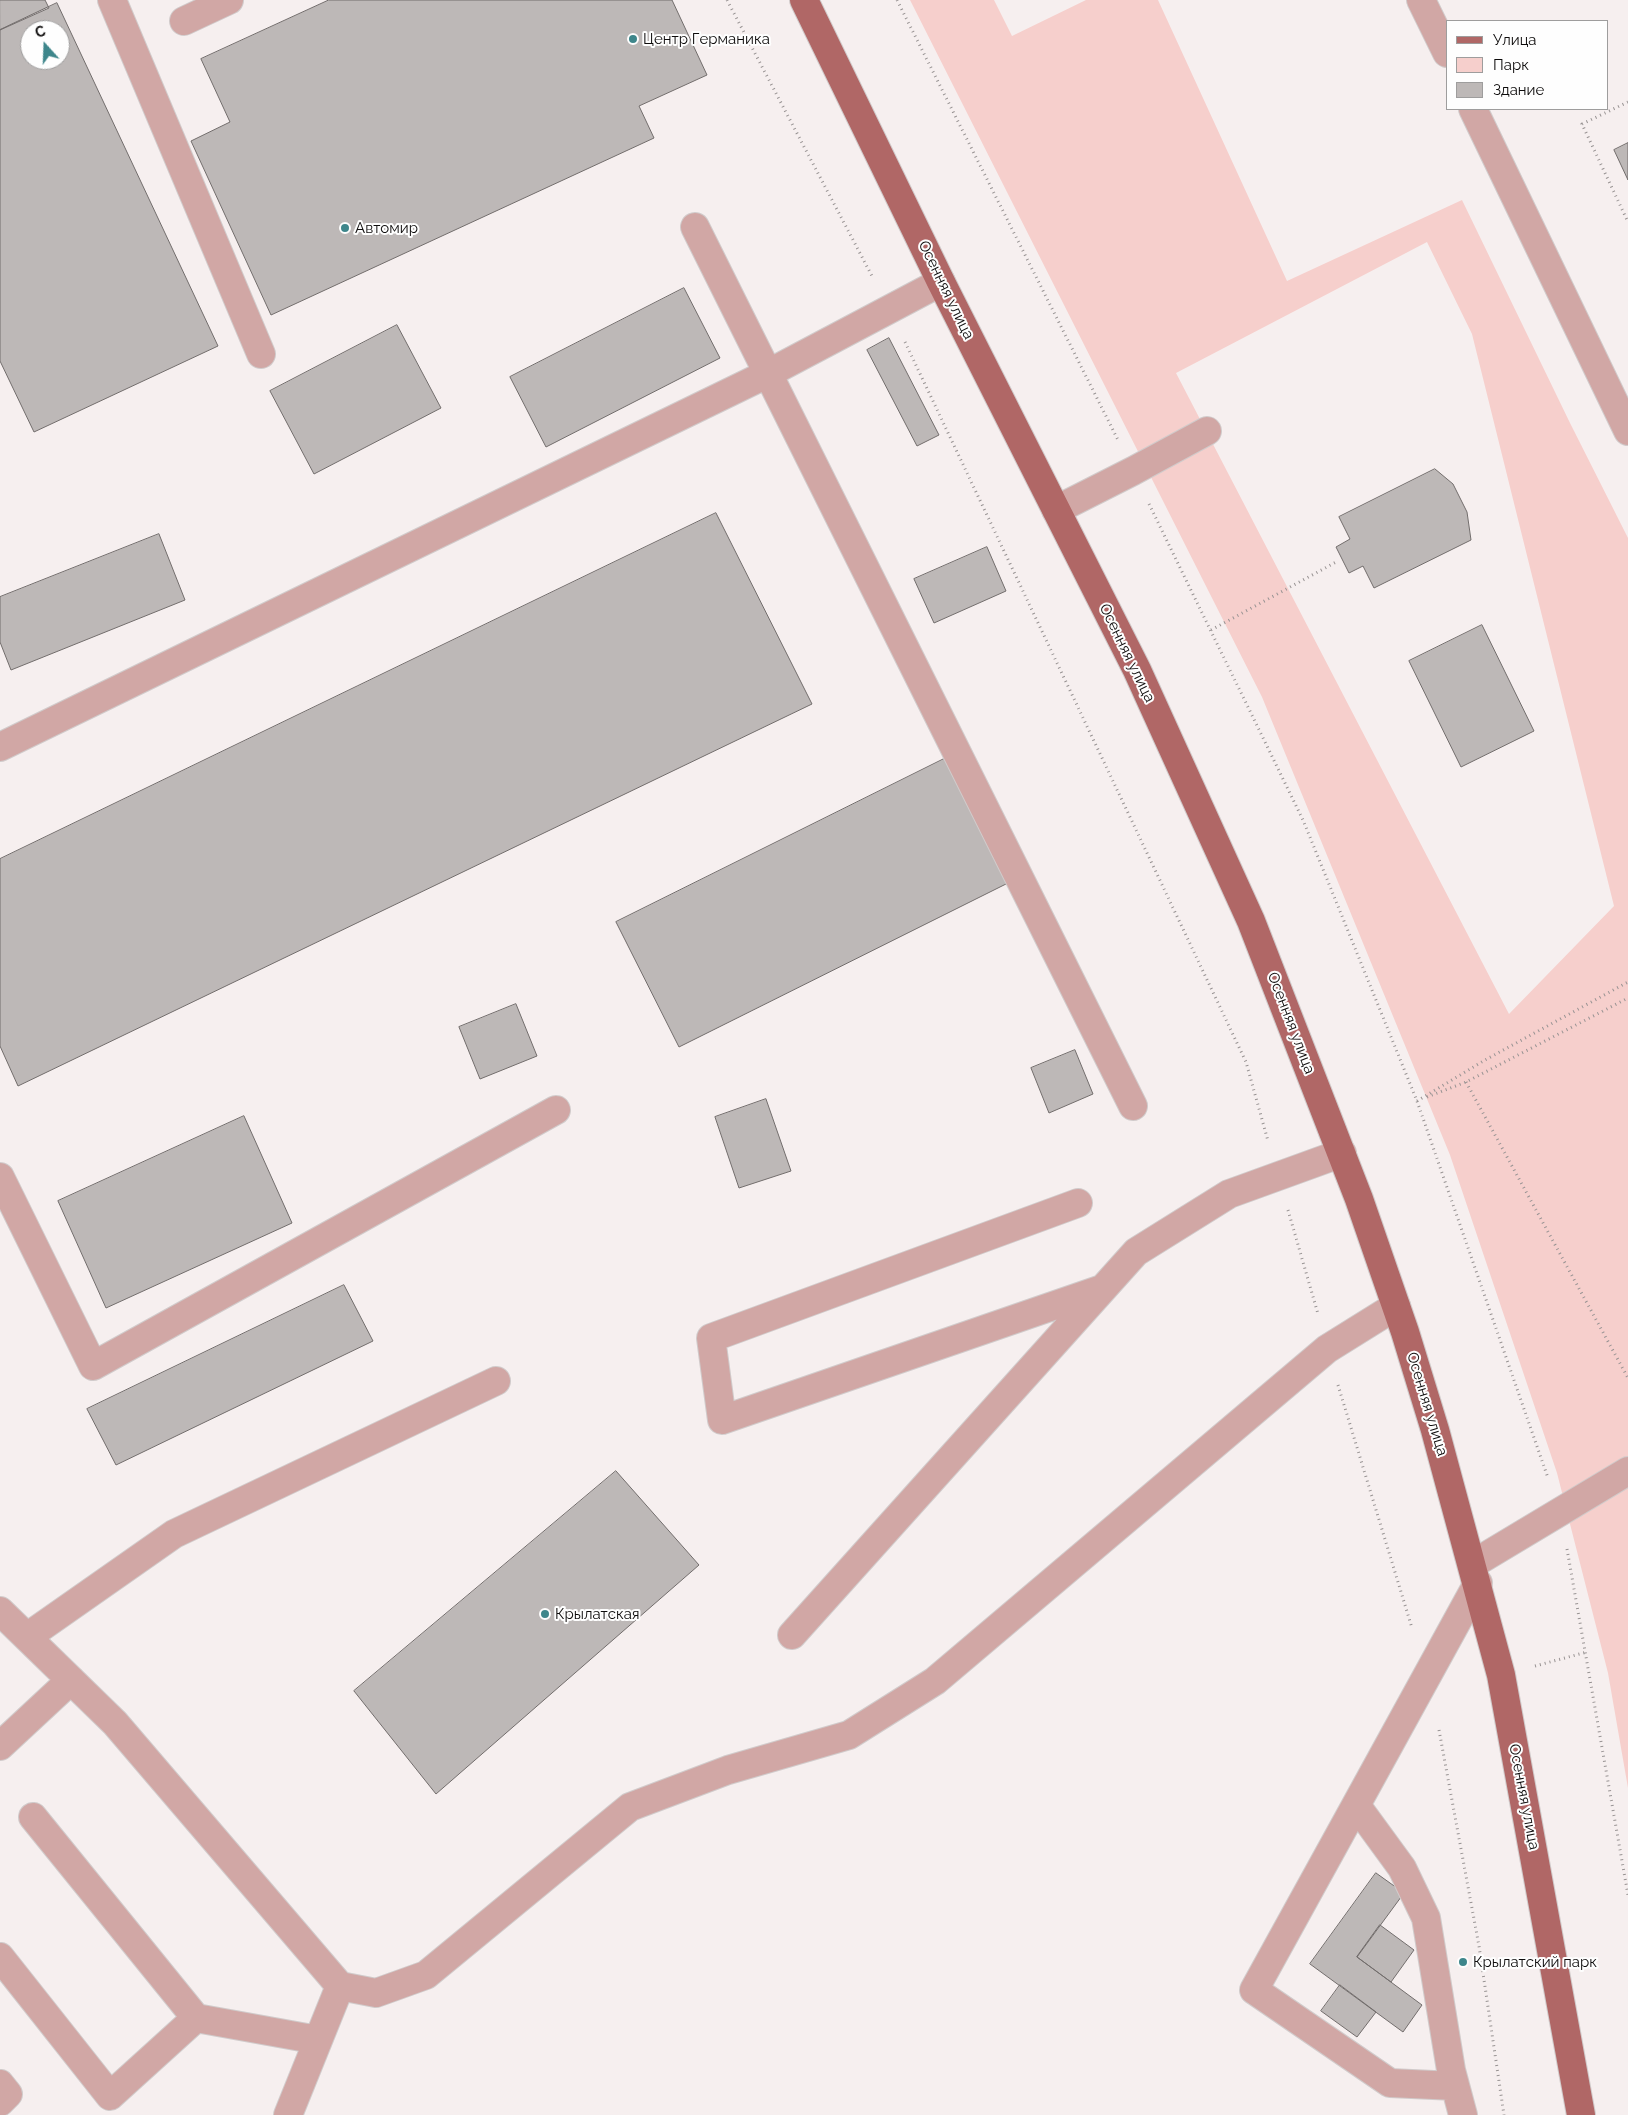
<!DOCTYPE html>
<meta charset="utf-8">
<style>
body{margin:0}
#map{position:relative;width:1628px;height:2115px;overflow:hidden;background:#f6efef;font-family:Raleway,sans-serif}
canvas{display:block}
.legend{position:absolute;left:1446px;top:20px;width:162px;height:90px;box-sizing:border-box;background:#fefefe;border:1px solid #9e9d9d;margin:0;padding:6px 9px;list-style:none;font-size:15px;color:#0d0b0b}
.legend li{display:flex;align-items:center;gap:10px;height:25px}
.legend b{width:25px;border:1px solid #9e9d9d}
.north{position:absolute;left:20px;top:20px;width:50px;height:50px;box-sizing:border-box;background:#fefefe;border:1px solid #9e9d9d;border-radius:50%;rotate:340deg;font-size:14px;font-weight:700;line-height:20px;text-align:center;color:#0d0b0b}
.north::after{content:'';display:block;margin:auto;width:18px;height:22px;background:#3e868b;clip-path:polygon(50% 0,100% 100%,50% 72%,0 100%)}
</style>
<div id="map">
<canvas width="1628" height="2115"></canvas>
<ul class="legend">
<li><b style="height:6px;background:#b06766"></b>Улица</li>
<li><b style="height:14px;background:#f6cfcc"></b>Парк</li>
<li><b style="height:14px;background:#bdb8b7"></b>Здание</li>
</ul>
<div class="north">С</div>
</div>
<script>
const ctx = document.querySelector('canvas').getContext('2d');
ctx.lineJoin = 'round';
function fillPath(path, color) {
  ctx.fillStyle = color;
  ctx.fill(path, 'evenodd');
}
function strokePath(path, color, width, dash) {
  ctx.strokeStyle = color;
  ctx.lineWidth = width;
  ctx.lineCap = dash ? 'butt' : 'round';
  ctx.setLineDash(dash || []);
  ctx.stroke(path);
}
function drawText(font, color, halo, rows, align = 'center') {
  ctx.font = font + ' Raleway,sans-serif';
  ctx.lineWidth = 4;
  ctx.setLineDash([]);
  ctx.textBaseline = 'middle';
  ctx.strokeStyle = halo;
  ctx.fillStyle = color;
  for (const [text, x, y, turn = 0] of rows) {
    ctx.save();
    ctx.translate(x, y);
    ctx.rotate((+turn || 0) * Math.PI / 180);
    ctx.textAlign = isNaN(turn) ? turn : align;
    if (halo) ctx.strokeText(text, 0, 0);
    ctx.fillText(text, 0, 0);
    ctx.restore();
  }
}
fillPath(new Path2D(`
 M910,0h84l18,36 74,-36h72l129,281 175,-81 108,223 58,115v1250l-20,-115 -51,-200 -107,-318 -188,-458zM1427,242l45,92 142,572 -105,108 -333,-641z`), '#f6cfcc');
const building = new Path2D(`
 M0,0h45l4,8 -49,22z
 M329,0h343l35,75 -68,31 15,32 -383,177 -80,-174 39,-19 -29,-63z
 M57,3l161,343 -184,86 -34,-71v-331zM30,30h30v30h-30z
 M1628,143v37l-14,-30z
 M684,288l36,70 -174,89 -36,-70z
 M397,325l44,83 -127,66 -44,-83z
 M889,338l50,97 -22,11 -50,-96z
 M1435,469l18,15 14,28 4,28 -97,48 -11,-22 -14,7 -13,-26 14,-8 -11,-22z
 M716,513l96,191 -794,382 -18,-40v-187z
 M159,534l26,66 -174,70 -11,-28v-45z
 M987,547l19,44 -72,32 -20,-44z
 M1482,625l52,106 -73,36 -52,-106z
 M950,756l62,125 -333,166 -63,-125z
 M516,1004l21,52 -57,23 -21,-52z
 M1075,1050l18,44 -44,19 -18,-45z
 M766,1099l25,72 -52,17 -24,-71z
 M244,1116l48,107 -186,85 -48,-107z
 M344,1285l29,56 -257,124 -29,-56z
 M616,1471l83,94 -263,229 -82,-103z
 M1376,1873l28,20 -47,64 65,48 -19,27 -93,-68z
 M1380,1925l34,25 -23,32 -34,-25z
 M1340,1985l36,27 -19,25 -36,-26z`);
fillPath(building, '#bdb8b7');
strokePath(building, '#726d6c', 1);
const minor = new Path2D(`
 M112,0l149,354
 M1421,0l26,53
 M184,21l45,-21
 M1473,109l155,322
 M695,227l438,879
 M1056,510l77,-39 74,-40
 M0,747l769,-374 172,-91
 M0,1177l93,189 463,-256
 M1078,1203l-367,135 11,82 380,-131
 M1473,1564l155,-93
 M0,1611l115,112 225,263 36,7 50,-18 204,-168 98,-37 121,-35 86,-54 392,-332 69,-43
 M792,1635l344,-383 93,-58 113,-41
 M27,1637l147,-103 322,-153
 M0,1746l71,-66
 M1356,1805l-102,185 136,93 65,3
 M33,1817l163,201 122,22
 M0,1957l110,139 86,-78
 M0,2084l8,10 -8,8
 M288,2115l52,-129
 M1463,2115l-12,-45 -25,-152 -24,-50 -46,-63 122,-222`);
const major = new Path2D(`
 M804,0l137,282 196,388 114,251 108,278 46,133 30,98 66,245 80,440`);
strokePath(minor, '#d1cbcb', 30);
strokePath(major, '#d1cbcb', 30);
strokePath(new Path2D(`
 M727,0l146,278
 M897,0l221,440
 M1628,102l-46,22 46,98
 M905,342l341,720 22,79
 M1149,504l154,316 114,281 131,377
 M1211,630l127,-69
 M1466,1082l162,296
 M1427,1097l39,-15 162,-84
 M1417,1101l68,-41 143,-78
 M1288,1210l30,104
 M1338,1385l74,243
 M1567,1549l61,346
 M1535,1666l52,-14
 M1439,1730l40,216 25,169`), '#989393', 3, [1, 4]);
strokePath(minor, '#d1a7a5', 28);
strokePath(major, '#b06766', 28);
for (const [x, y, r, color] of [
 [633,39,5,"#3e868b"],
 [345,228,5,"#3e868b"],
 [545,1614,5,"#3e868b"],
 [1463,1962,5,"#3e868b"]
]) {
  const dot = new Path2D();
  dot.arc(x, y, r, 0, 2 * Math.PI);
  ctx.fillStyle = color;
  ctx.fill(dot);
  strokePath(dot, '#fefefe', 2);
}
drawText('15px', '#0d0b0b', '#fefefe', [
 ["Центр Германика",643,39],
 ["Автомир",355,228],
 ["Крылатская",555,1614],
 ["Крылатский парк",1473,1962]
], 'left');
drawText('15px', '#0d0b0b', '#fefefe', [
 ["Осенняя улица",946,290,64],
 ["Осенняя улица",1127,653,64],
 ["Осенняя улица",1291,1023,69],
 ["Осенняя улица",1427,1404,73],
 ["Осенняя улица",1524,1797,79]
]);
</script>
